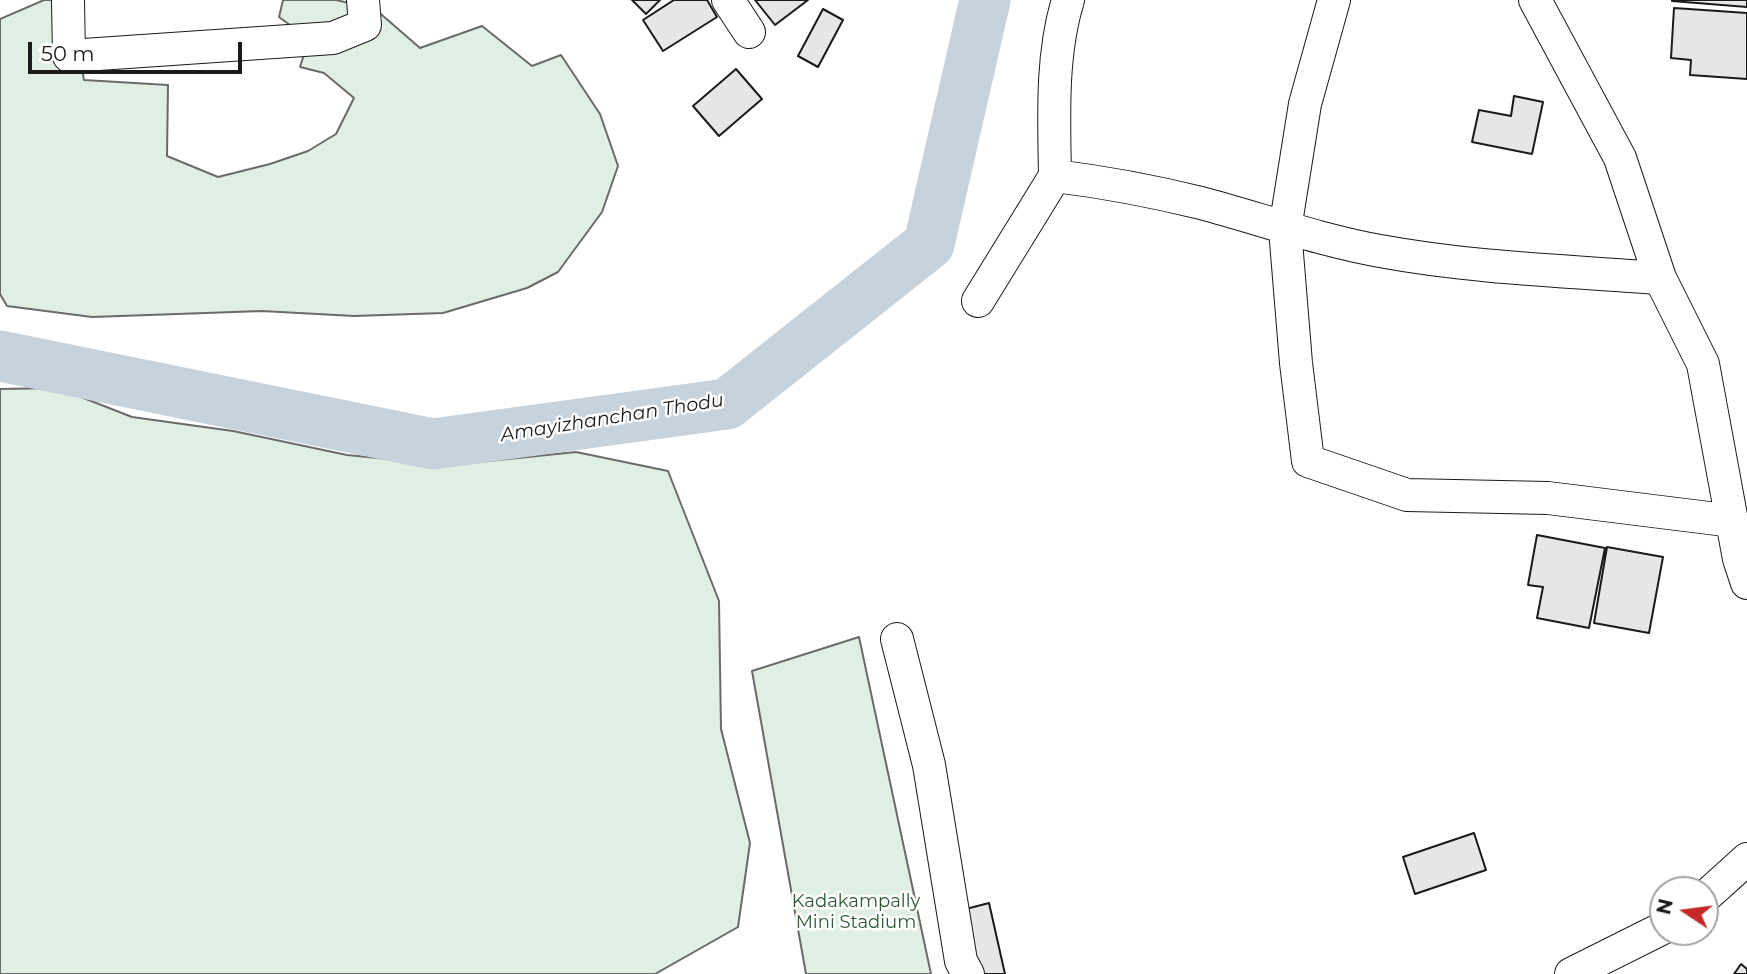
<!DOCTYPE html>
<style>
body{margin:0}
#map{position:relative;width:1747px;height:974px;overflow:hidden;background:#fff;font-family:Montserrat,sans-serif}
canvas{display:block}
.north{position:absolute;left:1649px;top:876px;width:70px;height:70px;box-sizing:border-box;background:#fff;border:2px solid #a3a3a3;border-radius:50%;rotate:283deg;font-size:19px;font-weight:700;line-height:28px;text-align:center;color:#1a1a1a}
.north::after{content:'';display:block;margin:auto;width:24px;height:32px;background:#c62828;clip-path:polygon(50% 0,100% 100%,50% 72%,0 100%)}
.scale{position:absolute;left:28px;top:42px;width:214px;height:32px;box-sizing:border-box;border:4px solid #1a1a1a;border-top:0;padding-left:9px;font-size:21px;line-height:24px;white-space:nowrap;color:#1a1a1a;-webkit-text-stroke:5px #fff;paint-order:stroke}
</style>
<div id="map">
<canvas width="1747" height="974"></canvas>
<div class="north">N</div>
<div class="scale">50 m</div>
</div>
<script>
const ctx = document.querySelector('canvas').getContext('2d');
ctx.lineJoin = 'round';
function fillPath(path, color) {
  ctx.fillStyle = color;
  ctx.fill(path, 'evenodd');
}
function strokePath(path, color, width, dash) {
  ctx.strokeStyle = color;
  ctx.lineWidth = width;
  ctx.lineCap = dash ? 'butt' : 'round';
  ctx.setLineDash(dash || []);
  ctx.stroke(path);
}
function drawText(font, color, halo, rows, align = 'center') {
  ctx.font = font + ' Montserrat,sans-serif';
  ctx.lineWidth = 5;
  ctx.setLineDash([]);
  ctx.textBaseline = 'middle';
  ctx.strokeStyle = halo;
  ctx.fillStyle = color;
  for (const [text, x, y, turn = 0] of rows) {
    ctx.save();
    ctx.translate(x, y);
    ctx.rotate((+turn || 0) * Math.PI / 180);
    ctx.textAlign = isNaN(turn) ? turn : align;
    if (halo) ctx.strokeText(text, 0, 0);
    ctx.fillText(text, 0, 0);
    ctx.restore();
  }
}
const green = new Path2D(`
 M44,0h24l16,80 84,5 -1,71 51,21 52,-13 38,-13 28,-17 18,-36 -30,-25 -24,-6 9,-28 -30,-22 4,-17h53l39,9 45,39 62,-22 50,40 29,-11 39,59 18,52 -16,46 -44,60 -31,16 -84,25 -89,3 -92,-5 -170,6 -85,-11 -7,-12v-275z
 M58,388l74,29 101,14 114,24 103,10 126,-13 92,19 51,130 2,128 29,114 -12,84 -83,47h-655v-585z
 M859,637l72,337h-125l-54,-303z`);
fillPath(green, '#e0efe3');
strokePath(green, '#6a6a6a', 2);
strokePath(new Path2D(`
 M0,356l433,88 294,-40 202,-160 56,-244`), '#c6d2dc', 51);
const building = new Path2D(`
 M632,0h28l-14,14z
 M674,0h33l10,17 -54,34 -20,-31z
 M755,0h53l-33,25z
 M1747,0v7l-75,-6v-1z
 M1674,8l73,5v66l-57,-4 1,-15 -20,-2z
 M823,9l20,11 -25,47 -20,-11z
 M736,69l26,30 -43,37 -26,-30z
 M1514,96l29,6 -11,52 -60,-12 7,-32 32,6z
 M1537,535l68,13 -16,80 -52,-10 6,-31 -15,-2z
 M1607,547l56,10 -14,76 -55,-10z
 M1474,833l12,37 -71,24 -12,-37z
 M989,903l16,71h-29l-14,-64z
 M1741,964l6,5v5h-13z`);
fillPath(building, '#e6e6e6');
strokePath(building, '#1a1a1a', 2);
const minor = new Path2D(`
 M68,0l1,56 264,-18 32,-13 -2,-25
 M728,0l21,32
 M1068,0c-17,55 -14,118 -13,176 49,6 97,15 146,27 60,16 118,37 179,48 92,17 187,20 280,27
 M1334,0l-29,104 -20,125 11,134 12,98 99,34 141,3 185,23
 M1535,0l85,158 40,120 43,86 36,195 8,24
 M978,301l77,-125
 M897,639l32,126 32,196 7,13
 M1705,897l42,-38
 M1571,974l92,-46`);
strokePath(minor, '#1a1a1a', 34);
strokePath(minor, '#fff', 32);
drawText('18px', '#2b5a34', '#fff', [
 ["Kadakampally",856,902],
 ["Mini Stadium",856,923]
]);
drawText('italic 19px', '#1a1a1a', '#fff', [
 ["Amayizhanchan Thodu",612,418,-9]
]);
</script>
